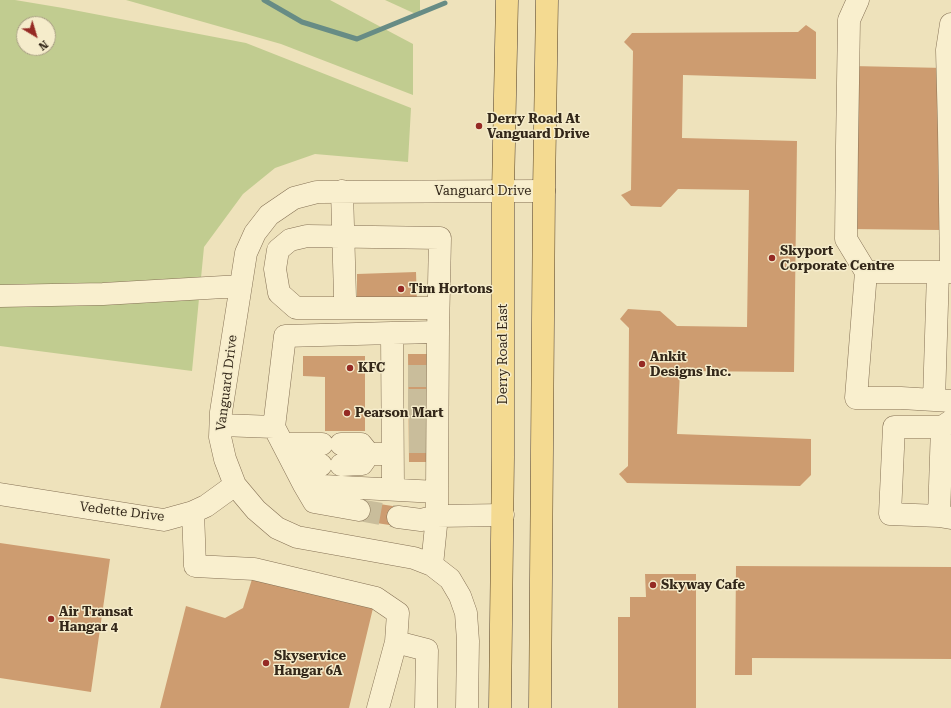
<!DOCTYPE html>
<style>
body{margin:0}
#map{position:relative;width:951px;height:708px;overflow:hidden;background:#eee2bb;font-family:"Roboto Serif",serif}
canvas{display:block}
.north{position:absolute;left:16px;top:16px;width:40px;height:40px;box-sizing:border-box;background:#f5eccb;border:1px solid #a89e84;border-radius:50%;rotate:142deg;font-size:11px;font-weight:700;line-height:16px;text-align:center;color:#34281a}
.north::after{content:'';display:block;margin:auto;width:14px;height:18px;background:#952a24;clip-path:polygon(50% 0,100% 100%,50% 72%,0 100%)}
</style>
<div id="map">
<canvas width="951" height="708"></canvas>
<div class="north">N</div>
</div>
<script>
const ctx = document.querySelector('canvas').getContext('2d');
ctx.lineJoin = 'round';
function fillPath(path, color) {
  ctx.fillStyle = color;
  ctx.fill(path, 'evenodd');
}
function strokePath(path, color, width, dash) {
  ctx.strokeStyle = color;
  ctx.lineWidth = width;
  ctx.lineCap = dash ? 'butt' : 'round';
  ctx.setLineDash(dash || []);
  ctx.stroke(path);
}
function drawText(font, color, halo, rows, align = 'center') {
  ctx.font = font + ' "Roboto Serif",serif';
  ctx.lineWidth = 3;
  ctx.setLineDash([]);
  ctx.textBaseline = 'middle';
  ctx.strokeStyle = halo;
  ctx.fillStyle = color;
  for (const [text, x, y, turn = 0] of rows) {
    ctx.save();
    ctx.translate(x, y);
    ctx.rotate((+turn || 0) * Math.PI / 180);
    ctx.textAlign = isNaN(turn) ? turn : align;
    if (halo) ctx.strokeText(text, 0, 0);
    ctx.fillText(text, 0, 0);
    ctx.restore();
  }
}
fillPath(new Path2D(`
 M0,0h15l48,8 183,35 165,65 -3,54 -93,-8 -40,14 -32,26 -39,53 -12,124 -192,-25zM24,24h24v24h-24z
 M126,0h204l83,44v51l-132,-51z
 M385,0h35v16z`), '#c1cc90');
strokePath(new Path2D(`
 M264,0l38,22 55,17 88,-36`), '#678c85', 5);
fillPath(new Path2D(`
 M806,25l10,7v47l-133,-4 -1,63 115,3 -3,231 -114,-1 -3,63 134,5v36l-11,11 -173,-3 -8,-9 9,-8 1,-138 -9,-9 8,-10 32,2 17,15 70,1 2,-137 -71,-1 -17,18 -30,-1 -10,-11 10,-5 2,-139 -9,-9 8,-9 166,-1z
 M852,66l93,2 -4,162 -92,-1z
 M416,272l1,32 -60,2v-32z
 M408,354h23l1,108h-23z
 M303,356h62v75h-40v-54l-22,-1z
 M360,501l39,6 -3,19 -39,-6z
 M0,543l110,16 -19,133 -91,-14z
 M736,566l215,1v92l-199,-1v17h-17z
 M645,574h51v134h-78v-91h12v-20h16z
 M253,576l121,28 -25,104h-189l26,-102 39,12 18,-10z`), '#cd9c70');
strokePath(new Path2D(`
 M408,376h24
 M408,400h24
 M409,421h23
 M409,442h23
 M359,510l39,7`), '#c9bd9b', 22, [22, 11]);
const minor = new Path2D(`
 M858,0l-9,20 -2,126 -1,93 20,33h84
 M951,24l-4,26 2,80 2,142
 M342,191l3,106
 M866,272l-10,126h45l50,3
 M0,296l103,-2 138,-8
 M438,332l2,-94 -133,-2 -17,4 -12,10 -3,19 4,24 17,15h142
 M392,333l46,-1 -1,160
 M934,400l4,-128
 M951,421l-9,6h-48l-4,87 49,2 12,2
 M221,425l53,2 30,58 133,7v24l-16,4 -23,-3
 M274,427l11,-91 107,-3 1,156
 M283,444h39
 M341,444h20l8,10h23
 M294,465h27
 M341,465l21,-1 7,-10
 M304,485l10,17 45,8
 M0,494l164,26 29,-8 13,-6 29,-21
 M193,512l2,54 59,3 122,29 22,15 -2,29 31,8 -1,58
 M939,516l3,-89
 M432,565l5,-49 66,-1
 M378,708l18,-66
 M467,708l1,-67 -2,-28 -6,-17 -10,-17 -18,-14 -18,-7 -117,-21 -20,-9 -21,-18 -21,-25 -10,-26 -5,-22 1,-25 25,-159 9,-20 14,-18 25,-17 23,-6 227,-1`);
const major = new Path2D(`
 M500,708l3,-251v-266l4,-191
 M540,708l4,-517 3,-191`);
strokePath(minor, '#857155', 23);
strokePath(major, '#523f2a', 23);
strokePath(minor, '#f9efce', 22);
strokePath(major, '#f4da91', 22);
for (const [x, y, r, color] of [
 [479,126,4,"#952a24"],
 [772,258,4,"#952a24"],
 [401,289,4,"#952a24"],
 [642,364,4,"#952a24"],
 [350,368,4,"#952a24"],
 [347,413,4,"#952a24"],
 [653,585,4,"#952a24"],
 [51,619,4,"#952a24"],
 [266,663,4,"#952a24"]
]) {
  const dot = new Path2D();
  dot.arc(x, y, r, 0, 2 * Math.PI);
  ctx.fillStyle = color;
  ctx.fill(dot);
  strokePath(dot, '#f5eccb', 1.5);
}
drawText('bold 13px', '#34281a', '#f5eccb', [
 ["Derry Road At",487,119],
 ["Vanguard Drive",487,134],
 ["Skyport",780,251],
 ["Corporate Centre",780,266],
 ["Tim Hortons",409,289],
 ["Ankit",650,357],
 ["Designs Inc.",650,372],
 ["KFC",358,368],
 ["Pearson Mart",355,413],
 ["Skyway Cafe",661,585],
 ["Air Transat",59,612],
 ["Hangar 4",59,627],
 ["Skyservice",274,656],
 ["Hangar 6A",274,671]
], 'left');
drawText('13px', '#34281a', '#f5eccb', [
 ["Vanguard Drive",483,191],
 ["Derry Road East",503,354,-90],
 ["Vanguard Drive",227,383,-83],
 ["Vedette Drive",122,512,7]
]);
</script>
